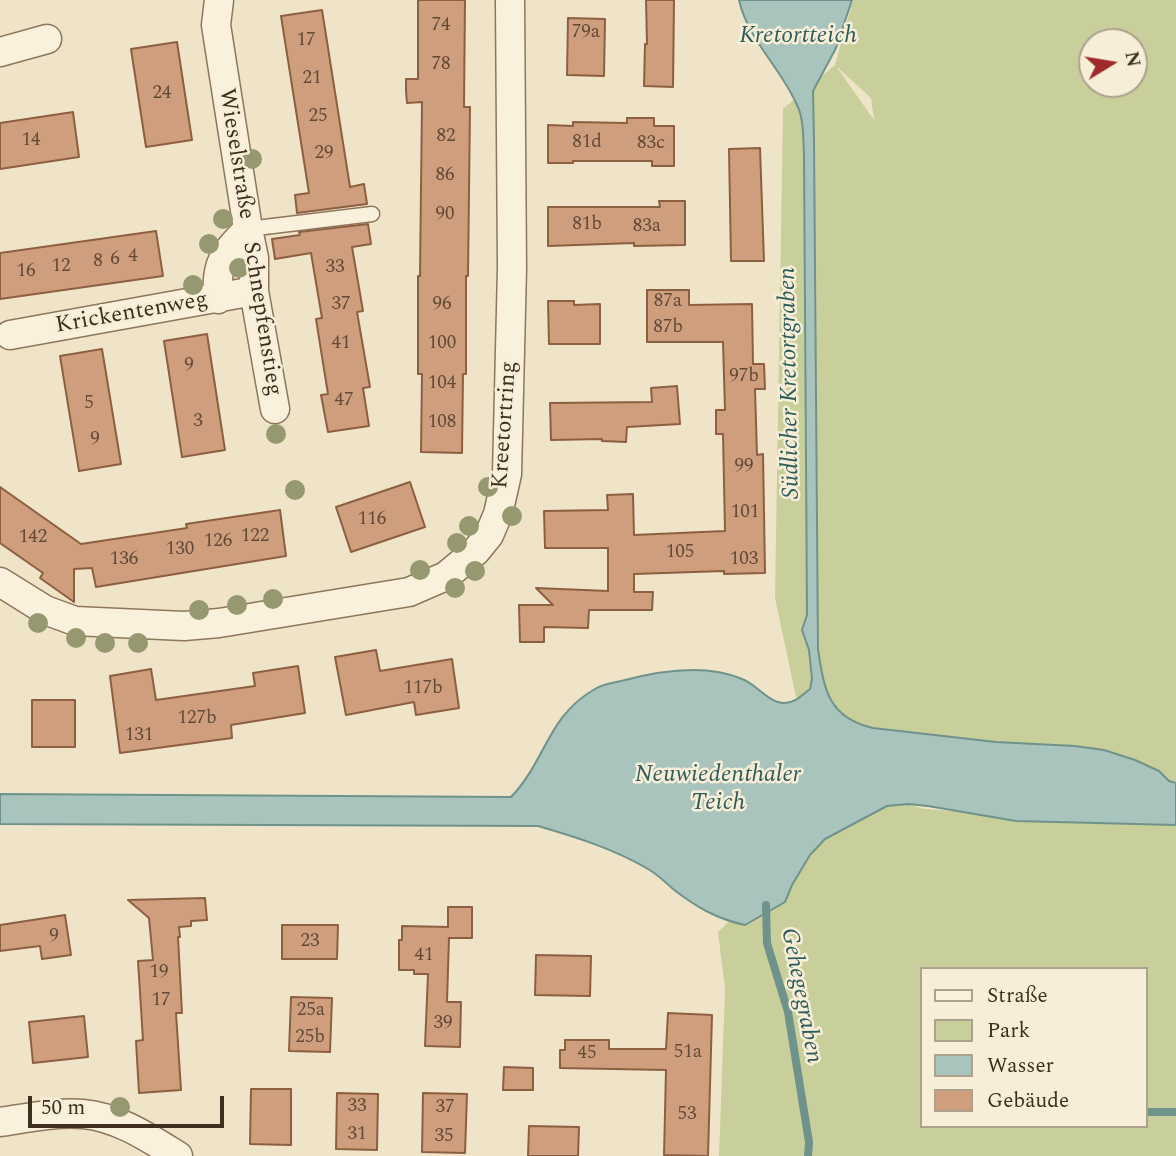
<!DOCTYPE html>
<meta charset="utf-8">
<style>
body{margin:0}
#map{position:relative;width:1176px;height:1156px;overflow:hidden;background:#f0e4c8;font-family:Spectral,serif}
canvas{display:block}
.legend{position:absolute;left:920px;top:967px;width:228px;height:161px;box-sizing:border-box;background:#f7eed8;border:2px solid #ada18e;margin:0;padding:9px 12px;list-style:none;font-size:21px;color:#3d2e20}
.legend li{display:flex;align-items:center;gap:14px;height:35px}
.legend b{width:35px;border:2px solid #ada18e}
.north{position:absolute;left:1078px;top:28px;width:70px;height:70px;box-sizing:border-box;background:#f7eed8;border:2px solid #ada18e;border-radius:50%;rotate:79deg;font-size:19px;font-weight:700;line-height:28px;text-align:center;color:#3d2e20}
.north::after{content:'';display:block;margin:auto;width:24px;height:32px;background:#9e2a2b;clip-path:polygon(50% 0,100% 100%,50% 72%,0 100%)}
.scale{position:absolute;left:28px;top:1096px;width:196px;height:32px;box-sizing:border-box;border:4px solid #3d2e20;border-top:0;padding-left:9px;font-size:21px;line-height:24px;white-space:nowrap;color:#3d2e20;-webkit-text-stroke:5px #f7eed8;paint-order:stroke}
</style>
<div id="map">
<canvas width="1176" height="1156"></canvas>
<ul class="legend">
<li><b style="height:9px;background:#faf1dc"></b>Straße</li>
<li><b style="height:19px;background:#c9cf9b"></b>Park</li>
<li><b style="height:19px;background:#a9c4bc"></b>Wasser</li>
<li><b style="height:19px;background:#cf9f7d"></b>Gebäude</li>
</ul>
<div class="north">N</div>
<div class="scale">50 m</div>
</div>
<script>
const ctx = document.querySelector('canvas').getContext('2d');
ctx.lineJoin = 'round';
function fillPath(path, color) {
  ctx.fillStyle = color;
  ctx.fill(path, 'evenodd');
}
function strokePath(path, color, width, dash) {
  ctx.strokeStyle = color;
  ctx.lineWidth = width;
  ctx.lineCap = dash ? 'butt' : 'round';
  ctx.setLineDash(dash || []);
  ctx.stroke(path);
}
function drawText(font, color, halo, rows, align = 'center') {
  ctx.font = font + ' Spectral,serif';
  ctx.lineWidth = 5;
  ctx.setLineDash([]);
  ctx.textBaseline = 'middle';
  ctx.strokeStyle = halo;
  ctx.fillStyle = color;
  for (const [text, x, y, turn = 0] of rows) {
    ctx.save();
    ctx.translate(x, y);
    ctx.rotate((+turn || 0) * Math.PI / 180);
    ctx.textAlign = isNaN(turn) ? turn : align;
    if (halo) ctx.strokeText(text, 0, 0);
    ctx.fillText(text, 0, 0);
    ctx.restore();
  }
}
fillPath(new Path2D(`
 M853,0h323v1156h-457l6,-167 -7,-57 142,-139 65,16 222,15 -347,-108 -25,-118 8,-489 52,-44zM1092,42h42v42h-42zM838,68l33,30 3,22 -36,-51zM922,969h224v157h-224z`), '#c9cf9b');
const water = new Path2D(`
 M739,0h113l-16,48 -23,43 1,51 4,507c6,40 10,69 55,79l123,14 79,4 29,4 31,10 24,11 10,10 7,2v42l-160,-4 -88,-15 -20,-2 -21,2 -62,33 -15,16 -18,30 -7,17 -40,23c-28,-6 -49,-18 -72,-36 -8,-7 -16,-15 -25,-20 -34,-20 -72,-32 -110,-43l-538,-2v-30l511,3c35,-36 36,-81 84,-108 7,-5 17,-6 26,-8 37,-10 84,-18 121,-2 14,5 26,23 41,24 11,1 19,-8 27,-14l2,-10 -3,-29 -7,-20 5,-15 -3,-461c-1,-16 0,-35 -7,-49 -16,-37 -49,-65 -58,-105z`);
fillPath(water, '#a9c4bc');
strokePath(water, '#6f938a', 2);
strokePath(new Path2D(`
 M766,905l1,38 21,69 21,130 -1,14
 M1146,1112h30`), '#6f938a', 8);
const building = new Path2D(`
 M418,0h47l-1,107h6l-2,169h-2v98h-3l-1,79 -41,-1 1,-78h-4v-98h2l2,-174 -15,1 -1,-12v-12h12z
 M646,0h28l-1,87 -29,-1 1,-42h2z
 M322,10l28,177 14,-3 3,20 -70,9 -2,-18 14,-2 -28,-177z
 M568,18l37,1 -1,57 -37,-1z
 M177,42l15,98 -46,7 -15,-98z
 M73,112l6,45 -79,12v-46z
 M627,118h27v8h20v40h-22v-5h-79v2h-25v-38l25,1v-4l54,1z
 M760,148l4,113h-33l-2,-112z
 M659,201h26v44l-51,1v-3l-86,3v-39h112z
 M368,224l3,20 -19,3 11,64 -6,1 13,75 -7,1 6,38 -41,6 -7,-37 7,-1 -12,-75 6,-1 -11,-65 -36,6 -3,-20 28,-4 -1,-3z
 M156,231l7,45 -163,23v-46z
 M647,290h42v15l63,-1 1,60h11l1,25h-10l2,66 6,-1 2,119 -41,1v-3l-90,3v18h19l-1,18h-63l-1,18 -44,-1v15h-24l-1,-37h34l-17,-17 72,3v-43h-63l-1,-37 64,-1 -1,-15 26,-1 1,41 91,-4 -2,-97h-7v-24h9l-2,-68h-76z
 M548,301h26v4l26,-1v40h-51z
 M207,334l18,116 -43,7 -18,-116z
 M102,349l19,115 -42,7 -19,-115z
 M677,386l3,38 -53,3 -1,15 -24,-1v-2l-51,1 -1,-37 102,-1 -1,-14z
 M410,482l15,45 -74,25 -15,-45z
 M0,487l81,57 106,-16 -1,-4 94,-14 6,46 -190,31 -4,-19 -18,1v33l-34,-24 3,-5 -43,-30z
 M376,650l4,21 72,-12 7,49 -43,7 -2,-13 -68,13 -11,-58z
 M298,666l7,47 -74,12 1,13 -112,15 -10,-77 41,-7 5,31 99,-14 -2,-13z
 M32,700h43v47h-43z
 M205,898l2,22 -16,1v5l-12,1 1,10h-2l4,76h-6l5,77 -42,3 -3,-52 7,-1 -5,-79 15,-1 -4,-42 -21,-18z
 M448,907h24v31h-23l-2,64h14l-1,45 -35,-1 3,-72h-14v-4h-15v-30h3v-14l46,1z
 M65,915l6,40 -29,4 -2,-13 -40,5v-26z
 M282,925h56l-1,34h-55z
 M536,955l55,1 -1,40 -55,-1z
 M291,997l41,1 -2,54 -41,-1z
 M668,1013l44,2 -4,141 -44,-1 2,-85 -106,-2v-18h5v-10h44v9h57z
 M84,1016l4,41 -55,6 -4,-41z
 M504,1067l29,1v22h-30z
 M251,1089h40v56l-41,-1z
 M337,1093l41,1 -1,56 -41,-1z
 M423,1093l44,1 -2,59 -43,-1z
 M529,1126l50,1 -1,29h-50z`);
fillPath(building, '#cf9f7d');
strokePath(building, '#8d5f41', 2);
const service = new Path2D(`
 M248,229l124,-15`);
const minor = new Path2D(`
 M0,52l47,-13
 M248,229l6,29v33l21,118
 M218,299c-3,-36 6,-45 30,-70l-32,-204 3,-25
 M10,335l244,-44
 M0,582l45,28 30,11 109,5 35,-3 190,-31 37,-16 30,-25 13,-16 9,-21 9,-40 5,-206 -2,-268
 M0,1122c27,-4 55,-10 83,-8 35,3 66,24 95,42`);
strokePath(service, '#8d765c', 17);
strokePath(minor, '#8d765c', 31);
strokePath(service, '#faf1dc', 14);
strokePath(minor, '#faf1dc', 28);
ctx.fillStyle = '#96986f';
for (const [x, y] of [
 [252,159],
 [223,219],
 [209,244],
 [239,268],
 [193,285],
 [276,434],
 [488,487],
 [295,490],
 [512,516],
 [469,526],
 [457,543],
 [420,570],
 [475,571],
 [455,588],
 [273,599],
 [237,605],
 [199,610],
 [38,623],
 [76,638],
 [105,643],
 [138,643],
 [120,1107]
]) {
  ctx.beginPath();
  ctx.arc(x, y, 10, 0, 2 * Math.PI);
  ctx.fill();
}
drawText('19px', '#624a37', null, [
 ["74",441,26],
 ["79a",586,33],
 ["17",306,41],
 ["78",441,65],
 ["21",312,79],
 ["24",162,94],
 ["25",318,117],
 ["82",446,137],
 ["14",31,141],
 ["81d",587,143],
 ["83c",651,144],
 ["29",324,154],
 ["86",445,176],
 ["90",445,215],
 ["81b",587,225],
 ["83a",647,227],
 ["4",133,257],
 ["6",115,260],
 ["8",98,262],
 ["12",61,267],
 ["33",335,268],
 ["16",26,272],
 ["87a",668,302],
 ["37",341,305],
 ["96",442,305],
 ["87b",668,328],
 ["41",341,344],
 ["100",442,344],
 ["9",189,366],
 ["97b",744,377],
 ["104",442,384],
 ["47",344,401],
 ["5",89,404],
 ["3",198,422],
 ["108",442,423],
 ["9",95,440],
 ["99",744,467],
 ["101",745,513],
 ["116",372,520],
 ["122",255,537],
 ["142",33,538],
 ["126",218,542],
 ["130",180,550],
 ["105",680,553],
 ["136",124,560],
 ["103",744,560],
 ["117b",423,689],
 ["127b",197,719],
 ["131",139,736],
 ["9",54,937],
 ["23",310,942],
 ["41",424,956],
 ["19",159,973],
 ["17",161,1001],
 ["25a",311,1011],
 ["39",443,1024],
 ["25b",310,1038],
 ["51a",688,1053],
 ["45",587,1054],
 ["33",357,1107],
 ["37",445,1108],
 ["53",687,1115],
 ["31",357,1135],
 ["35",444,1137]
]);
drawText('23px', '#3d2e20', '#f7eed8', [
 ["Wieselstraße",235,154,81],
 ["Krickentenweg",132,314,-10],
 ["Schnepfenstieg",261,319,81],
 ["Kreetortring",506,425,-86]
]);
drawText('italic 24px', '#2f5d5a', '#f7eed8', [
 ["Kretortteich",798,37],
 ["Südlicher Kretortgraben",791,383,-91],
 ["Neuwiedenthaler",718,776],
 ["Teich",718,804],
 ["Gehegegraben",800,996,79]
]);
</script>
